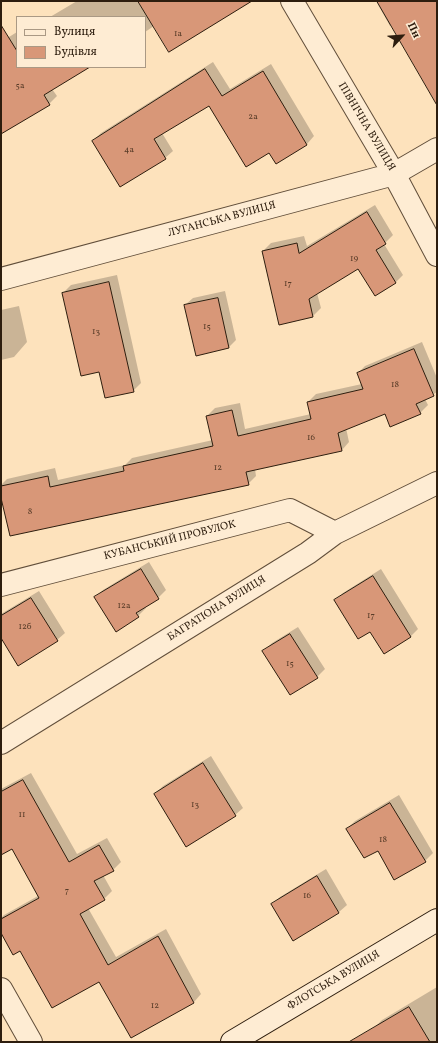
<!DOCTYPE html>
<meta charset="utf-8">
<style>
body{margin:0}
#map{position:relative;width:438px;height:1043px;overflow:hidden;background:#fde2bc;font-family:Vollkorn,serif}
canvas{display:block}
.frame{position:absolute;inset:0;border:2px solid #2d1d0e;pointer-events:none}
.legend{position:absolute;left:16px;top:16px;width:130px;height:52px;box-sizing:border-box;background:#feecd3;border:1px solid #aa9984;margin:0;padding:5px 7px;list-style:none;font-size:12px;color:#2d1d0e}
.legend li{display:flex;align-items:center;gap:8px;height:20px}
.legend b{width:20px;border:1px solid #aa9984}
.north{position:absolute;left:382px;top:16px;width:40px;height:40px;-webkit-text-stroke:3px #feecd3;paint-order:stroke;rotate:64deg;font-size:11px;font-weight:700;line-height:16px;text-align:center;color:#2d1d0e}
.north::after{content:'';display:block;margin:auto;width:14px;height:18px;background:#2d1d0e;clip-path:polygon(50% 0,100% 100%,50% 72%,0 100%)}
</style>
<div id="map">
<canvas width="438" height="1043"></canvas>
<div class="frame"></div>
<ul class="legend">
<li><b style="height:5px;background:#feecd3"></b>Вулиця</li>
<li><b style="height:11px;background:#d89778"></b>Будівля</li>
</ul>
<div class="north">Пн</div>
</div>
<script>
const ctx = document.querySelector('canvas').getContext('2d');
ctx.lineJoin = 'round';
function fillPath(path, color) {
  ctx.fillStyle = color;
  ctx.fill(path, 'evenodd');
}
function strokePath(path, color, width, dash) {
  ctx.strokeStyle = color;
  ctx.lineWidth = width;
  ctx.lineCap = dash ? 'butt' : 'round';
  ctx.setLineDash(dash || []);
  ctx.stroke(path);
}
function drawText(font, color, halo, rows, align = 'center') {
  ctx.font = font + ' Vollkorn,serif';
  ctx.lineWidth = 3;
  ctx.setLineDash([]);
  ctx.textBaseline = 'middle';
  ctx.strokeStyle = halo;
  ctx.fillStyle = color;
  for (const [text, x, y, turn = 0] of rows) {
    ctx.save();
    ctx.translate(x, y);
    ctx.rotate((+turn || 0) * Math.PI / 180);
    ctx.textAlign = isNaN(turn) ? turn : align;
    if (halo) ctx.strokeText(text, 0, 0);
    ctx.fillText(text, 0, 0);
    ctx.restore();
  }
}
fillPath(new Path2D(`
 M77,1h152l-75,25 -9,6v-15h-95z
 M376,1h61v94l-45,-70 -2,1z
 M17,32v35h71l-36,22 5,7 -8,8 -48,27v-89z
 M213,62l17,27 41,-25 43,72 -7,8 -38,7 -60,-47 -47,29 11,18 -8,7 -72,-17 8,-8z
 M375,205l18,30 -9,9 19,31 -8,8 -37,-16 -41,26 4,15 -8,8 -33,8 -17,-73 8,-8 33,-7 3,10z
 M117,275l24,108 -8,8 -70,-98 8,-8z
 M225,291l11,49 -7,7 -44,-42 8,-7z
 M19,306l8,36 -13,15 -13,3v-50z
 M422,342l15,36v14l-12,7 3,6 -8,8h-35l-39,15 3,14 -7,8 -87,19 1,7 -8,8 -247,10v-9l6,-6 48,-11 3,12 67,-15 7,-7 81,-18 -6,-24 8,-8 25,-5 5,26 66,-15 -3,-12 8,-8 46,-10 -4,-11 7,-7z
 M149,562l17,28 -8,8 -13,8 1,2 -8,8 -22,14 -20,-33 7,-7z
 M381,569l37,60 -7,7 -40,-5 -35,-31 7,-7z
 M39,591l26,42 -8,7 -56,-4v-22z
 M298,627l27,42 -8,8 -53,-26 8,-8z
 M211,756l32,52 -8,7 -80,-21 8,-8z
 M31,773l46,81 30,-16 14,24 -8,8 -10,5 9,16 -8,8 -16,9 28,49 50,-28 35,65 -7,8 -62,35 -32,-56 -79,-31 -20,-19v-13l3,-3 34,-19 -26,-48 -11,-8v-51z
 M399,795l34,58 -8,8 -30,18 -17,-30 -31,-20 8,-8z
 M326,869l21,36 -8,7 -46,28 -21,-35 8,-8z
 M437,987v55h-55l-8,-14 8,-8z`), '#0003');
const building = new Path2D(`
 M138,1h114l-83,51z
 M377,1h60v104z
 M1,25l16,26v16h73l-46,28 6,10 -49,29z
 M205,69l17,27 41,-25 44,74 -31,19 -7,-11 -23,14 -37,-61 -55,33 12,20 -46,28 -28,-46z
 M367,212l19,32 -10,6 20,33 -21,13 -17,-27 -49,30 4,18 -34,8 -17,-74 35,-8 2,10z
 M109,282l25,110 -29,6 -6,-26 -18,4 -19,-83z
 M218,298l11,50 -33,8 -12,-51z
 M414,349l20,47 -18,8 5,10 -31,13 -5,-13 -47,19 4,18 -96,21 3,13 -239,51 -9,-38v-12l47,-10 2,11 74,-16 -1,-5 90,-20 -7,-30 26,-6 6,26 73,-17 -4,-17 56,-13 -6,-16z
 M141,569l18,30 -23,14 3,4 -23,15 -22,-35z
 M373,576l38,61 -27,17 -14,-22 -12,7 -24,-39z
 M31,598l27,43 -40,25 -17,-28v-22z
 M290,634l28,44 -28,17 -28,-44z
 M203,763l33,53 -50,31 -32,-53z
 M23,780l46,82 30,-17 15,26 -20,10 11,19 -25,14 28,51 50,-29 36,67 -63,35 -32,-56 -47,26 -32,-57 -7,4 -12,-22v-14l38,-21 -27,-49 -11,6v-63z
 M390,803l36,59 -32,18 -16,-29 -14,7 -18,-29z
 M317,876l22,37 -46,28 -22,-37z
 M409,1007l21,35h-81z`);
fillPath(building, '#d89778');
strokePath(building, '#2d1d0e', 1);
const street = new Path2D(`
 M292,1l102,173 43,81
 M1,279l393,-105 43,-25
 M1,585l289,-75 45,23
 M1,743l307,-190 27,-20 102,-50
 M1,989l30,53`);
const secondary = new Path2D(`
 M232,1042l205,-122`);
strokePath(street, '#614e3a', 24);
strokePath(secondary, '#2d1d0e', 24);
strokePath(street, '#feecd3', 22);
strokePath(secondary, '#feecd3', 22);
drawText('9px', '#583c28', null, [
 ["1а",178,34],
 ["5а",20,86],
 ["2а",253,117],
 ["4а",129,150],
 ["19",354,259],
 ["17",288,284],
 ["15",207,327],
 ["13",96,332],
 ["18",395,385],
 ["16",311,438],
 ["12",218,468],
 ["8",30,512],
 ["12а",124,606],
 ["17",371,616],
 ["12б",25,627],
 ["15",290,664],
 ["13",195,805],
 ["11",22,815],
 ["18",383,840],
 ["7",67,891],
 ["16",307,896],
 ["12",155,1006]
]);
drawText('11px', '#2d1d0e', '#feecd3', [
 ["ПІВНІЧНА ВУЛИЦЯ",366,127,59],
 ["ЛУГАНСЬКА ВУЛИЦЯ",222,220,-15],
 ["КУБАНСЬКИЙ ПРОВУЛОК",170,541,-14],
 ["БАГРАТІОНА ВУЛИЦЯ",217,609,-32],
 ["ФЛОТСЬКА ВУЛИЦЯ",334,981,-31]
]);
</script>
